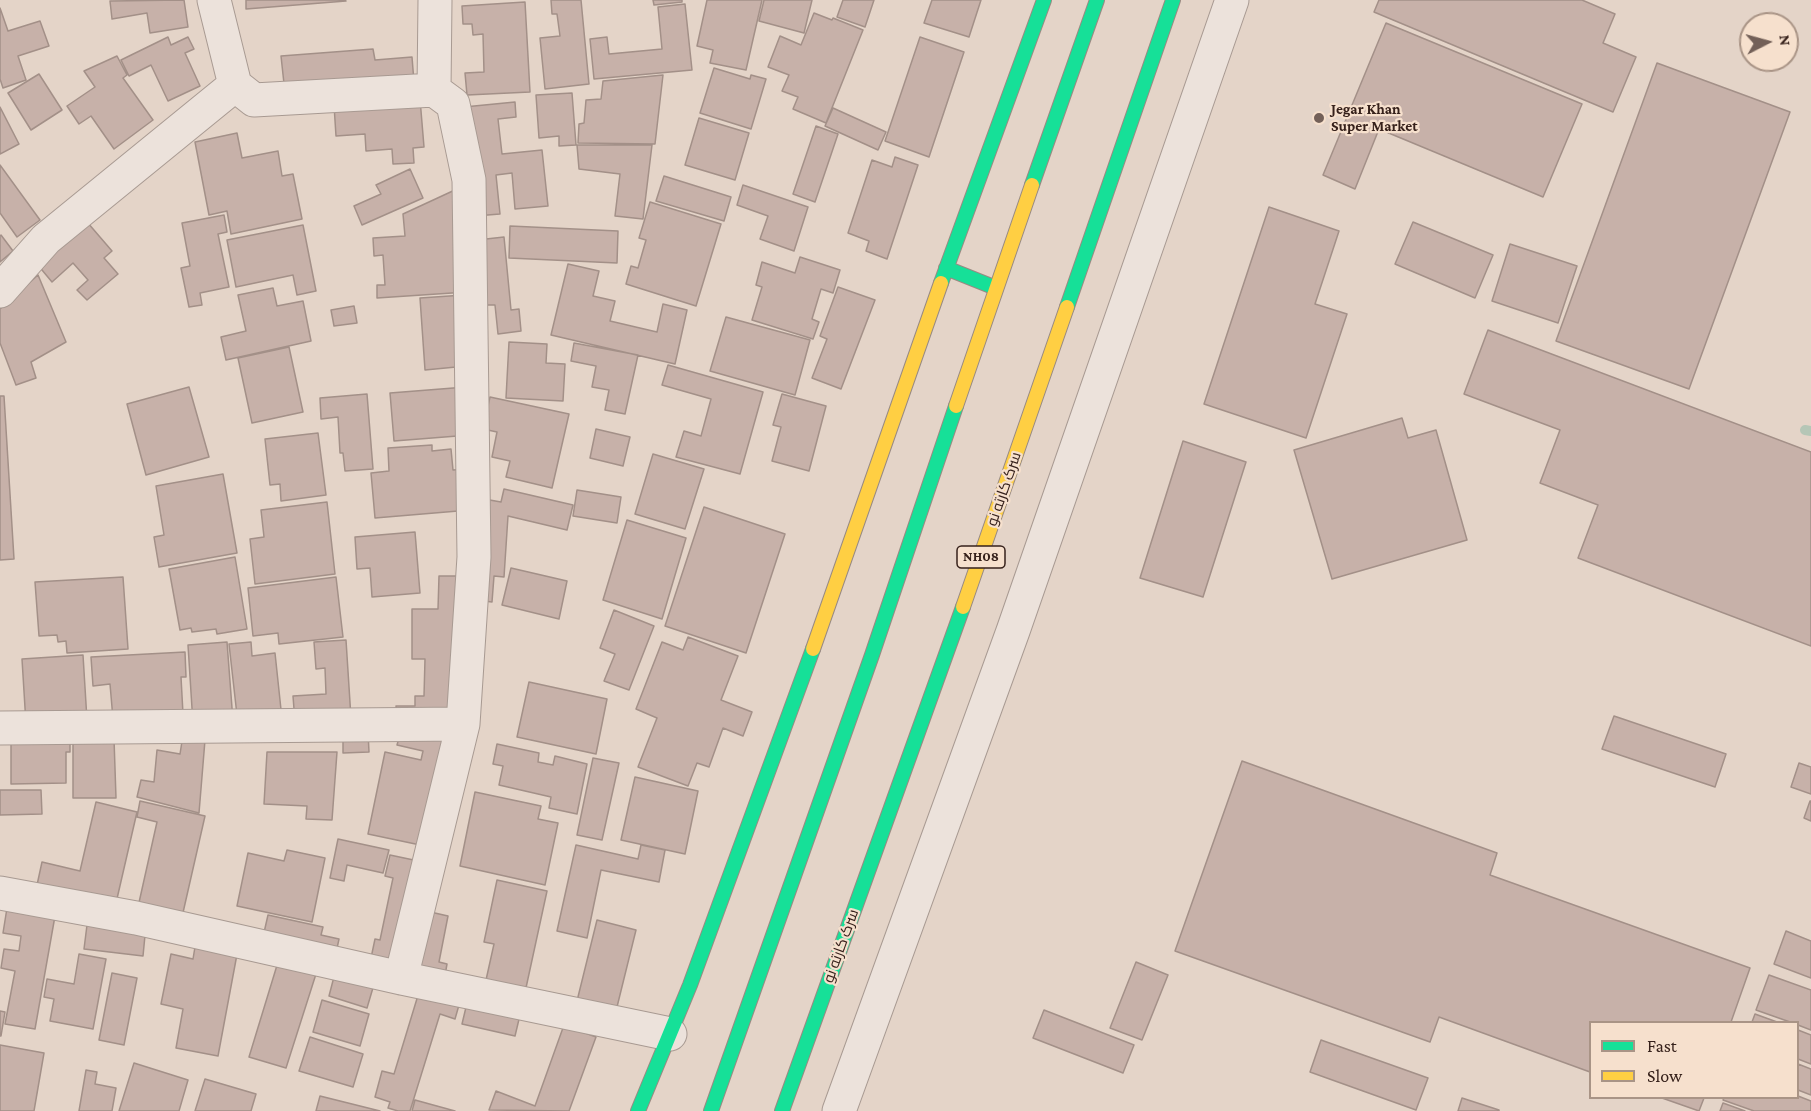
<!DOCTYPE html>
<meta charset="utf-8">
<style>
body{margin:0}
#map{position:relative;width:1811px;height:1111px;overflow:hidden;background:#e4d4c8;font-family:"Crimson Pro",serif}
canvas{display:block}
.legend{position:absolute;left:1589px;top:1021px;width:210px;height:78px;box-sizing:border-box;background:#f6e0cd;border:2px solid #a99486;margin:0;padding:8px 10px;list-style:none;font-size:18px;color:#36211b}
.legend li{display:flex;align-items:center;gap:12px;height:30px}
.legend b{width:30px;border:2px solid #a99486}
.north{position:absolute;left:1739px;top:12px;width:60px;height:60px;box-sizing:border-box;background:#f6e0cd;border:2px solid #a99486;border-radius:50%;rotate:84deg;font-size:16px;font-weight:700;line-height:24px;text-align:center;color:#36211b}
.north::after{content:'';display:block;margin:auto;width:21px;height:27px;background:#736058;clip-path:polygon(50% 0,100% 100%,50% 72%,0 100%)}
</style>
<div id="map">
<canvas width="1811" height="1111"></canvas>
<ul class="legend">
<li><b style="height:8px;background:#16e098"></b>Fast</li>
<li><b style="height:8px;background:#ffcf43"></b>Slow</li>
</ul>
<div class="north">N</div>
</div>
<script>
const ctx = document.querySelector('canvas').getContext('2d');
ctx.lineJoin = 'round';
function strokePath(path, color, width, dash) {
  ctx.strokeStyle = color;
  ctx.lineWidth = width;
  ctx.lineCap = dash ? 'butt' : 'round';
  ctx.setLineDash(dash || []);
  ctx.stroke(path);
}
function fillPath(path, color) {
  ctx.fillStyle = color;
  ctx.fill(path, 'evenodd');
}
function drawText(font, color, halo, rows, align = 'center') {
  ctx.font = font + ' "Crimson Pro",Cairo,serif';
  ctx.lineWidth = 4.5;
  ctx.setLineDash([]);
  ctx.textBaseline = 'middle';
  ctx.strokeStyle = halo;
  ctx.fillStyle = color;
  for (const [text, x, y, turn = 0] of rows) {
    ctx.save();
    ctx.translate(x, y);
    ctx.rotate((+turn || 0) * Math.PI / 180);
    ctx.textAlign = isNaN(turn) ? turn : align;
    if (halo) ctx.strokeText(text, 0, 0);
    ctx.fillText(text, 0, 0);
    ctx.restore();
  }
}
strokePath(new Path2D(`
 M1805,430l6,1`), '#b5c6b6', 10);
const building = new Path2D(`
 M184,0l4,27 -38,6 -3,-20 -35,6 -2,-18z
 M246,0h99l1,1 -100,8z
 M551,0h30l8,84 -44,5 -5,-51 20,-2 -3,-22h-5z
 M653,0h29v2l-28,3z
 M707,0h55l-16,70 -36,-7 3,-13 -16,-4z
 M764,0h48l-8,33 -45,-12z
 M843,0h31l-9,27 -28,-10z
 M932,0h49l-12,37 -45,-14z
 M1379,0h203l33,14 -12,29 33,14 -23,55 -239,-100z
 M525,2l5,90 -63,3 -2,-22 19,-1 -1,-38 -10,1 -1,-11h-9l-1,-18z
 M685,4l7,66 -98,9 -4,-40 17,-2 2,17 53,-5 -4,-42z
 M0,8l8,23 32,-10 9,25 -31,10 8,24 -23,8 -3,-9z
 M814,13l18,7 1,-2 30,12 -37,93 -33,-14 5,-12 -16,-6 7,-16 -21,-8 12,-31 21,9z
 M1386,23l196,81 -39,93 -164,-68 -24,60 -32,-14z
 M168,37l3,8 17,-8 6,12 -9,4 15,33 -32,15 -17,-36 -22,11 -8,-16z
 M920,37l44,15 -35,105 -44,-16z
 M373,49l2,11 37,-3 2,25 -129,11 -4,-37z
 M117,56l10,19 -4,3 30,42 -39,29 -23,-33 -12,8 -12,-18 28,-19 -11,-16z
 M1657,63l133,49 -101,277 -133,-48z
 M714,68l36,11 1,-4 15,4 -15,50 -51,-16z
 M39,74l23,36 -31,20 -23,-37z
 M663,75l-8,69 -77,-1 1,-19 5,-1 2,-23 15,-1 2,-18z
 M572,93l4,52 -17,1v-10l-20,2 -3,-43z
 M420,99l4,48 -11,1 1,15 -21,1 -1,-15 -26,2 -1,-17 -29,2 -2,-31z
 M515,102l1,15 -18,2 4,35 40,-4 6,56 -33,3 -3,-36 -16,2 4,39 -25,2 -11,-109z
 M0,107l19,37 -19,10z
 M833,108l53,24 -8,18 -53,-24z
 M699,118l50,15 -14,47 -50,-15z
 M816,126l22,8 -23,68 -22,-8z
 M237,133l5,25 36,-7 4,25 11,-2 9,45 -71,15 -4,-23 -18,4 -14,-73z
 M577,145h75l-9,74 -28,-3 5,-42 -41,-5z
 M895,157l23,8 -31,94 -21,-8 3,-10 -21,-8 24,-73 20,7z
 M0,165l40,55 -23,17 -17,-24z
 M410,169l13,29 -61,27 -8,-19 27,-12 -5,-9z
 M664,176l67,21 -7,24 -68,-20z
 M743,185l65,22 -14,44 -34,-12 8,-23 -31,-11z
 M457,189l10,103 -90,6v-13h8l-2,-30 -9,1 -1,-18 32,-2 -2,-22z
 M650,202l71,22 -25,82 -70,-22 5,-18 7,2 8,-28 -7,-2z
 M1269,207l70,24 -24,73 32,10 -41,124 -102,-34z
 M81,215l31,36 -8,7 14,16 -31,26 -10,-10 11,-10 -15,-17 -21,19 -20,-24z
 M224,215l3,17 -9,2 11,53 -29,6 2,12 -13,2 -8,-39 9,-2 -8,-43z
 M1413,222l80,33 -18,43 -80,-34z
 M303,225l13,66 -19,4 -4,-20 -57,12 -9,-47z
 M510,226l108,5 -1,32 -108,-5z
 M1,235l12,16 -13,11v-26z
 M504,237l7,73 8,-1 2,22 -23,3 -3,-29h-11l-7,-65z
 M1510,244l67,22 -19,57 -66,-22z
 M800,257l40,13 -7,23 -12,-4 -9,30 7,3 -6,17 -61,-19 10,-33 -6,-2 6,-23 33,11z
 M568,264l31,7 -6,25 22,5 -5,20 47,11 6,-28 24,6 -12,54 -124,-29z
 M38,275l28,67 -35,20 5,16 -20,7 -16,-42v-34z
 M838,287l37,13 -34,89 -29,-11 15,-39 -7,-3z
 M273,288l4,18 26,-5 8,40 -85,19 -5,-23 25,-6 -8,-36z
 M464,295l-8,72 -31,3 -5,-72z
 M354,306l3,17 -23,3 -3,-16z
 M726,317l84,23 -15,55 -85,-24z
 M1488,330l323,122v194l-233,-88 20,-53 -58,-22 20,-53 -96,-36z
 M509,342l38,2 -1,19 19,1 -2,37 -57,-3z
 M574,343l64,12 -13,59 -20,-4 4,-20 -17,-3 4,-21 -25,-5z
 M289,347l14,65 -51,11 -14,-65z
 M668,365l95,27 -23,82 -64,-17 8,-26 17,5 10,-37 -49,-14z
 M189,387l20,70 -63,18 -19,-71z
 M466,387l4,48 -76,6 -4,-48z
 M367,394l6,75 -28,2 -2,-18h-3l-2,-36 -17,2 -1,-21z
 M782,394l44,12 -17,65 -37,-10 9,-34 -8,-2z
 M0,396h4l10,163 -14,1z
 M490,397l79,17 -17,74 -46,-11 4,-16 -18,-4 5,-25 -14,-3z
 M1402,418l6,20 28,-8 31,110 -135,39 -38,-129z
 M596,429l34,8 -7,29 -33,-8z
 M318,433l8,62 -45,6 -1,-17 -10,1 -5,-46z
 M1183,441l63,21 -43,135 -63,-19z
 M432,445v6l19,-2 2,21 14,-1 3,41 -95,8 -4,-45 18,-2 -1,-23z
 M653,454l51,15 -19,60 -50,-15z
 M223,474l14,79 -78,14 -5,-30 10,-2 -8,-49z
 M504,489l69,16 -6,25 -59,-14 -4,61 -10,-1 -2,26 -16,-2 8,-101 17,3z
 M577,490l44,7 -4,26 -44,-7z
 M327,502l8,72 -80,10 -5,-45 14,-2 -3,-27z
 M704,507l81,27 -39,119 -81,-27z
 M627,520l59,18 -24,81 -59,-19z
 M415,532l5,61 -48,4 -2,-29 -13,1 -2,-32z
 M235,557l12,72 -30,5 -1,-5 -24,3 -1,-4 -11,2 -11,-61z
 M511,568l56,13 -8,38 -57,-14z
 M439,576h18l-1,140h-59l-1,-10h19v-10h9l1,-37h-13v-50h26z
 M123,577l5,72 -61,4 -1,-12 -8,1 -1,-7 -18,1 -4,-54z
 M336,577l7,60 -64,7 -1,-11 -25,3 -5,-48z
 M614,610l40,16 -25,64 -25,-9 11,-27 -15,-6z
 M688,637l50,19 -17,44 31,12 -9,24 -20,-8 -14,39 -12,-4 -9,23 -50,-19 19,-49 -21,-9 26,-67 21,8z
 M346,640l5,78 -56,4 -2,-26 33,-2 -1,-26 -9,1 -2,-27z
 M227,642l6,79 -40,3 -5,-79z
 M251,642l1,14 23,-3 7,66 -44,5 -9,-80z
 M185,652l1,25h-5l2,37 -70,5 -3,-35 -17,2 -2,-29z
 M83,655l4,65 -61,4 -4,-65z
 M529,682l78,17 -11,55 -79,-17z
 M1614,716l112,38 -11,33 -113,-38z
 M402,727l46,10 -23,109 -57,-12 17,-82 36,8 2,-9 -26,-6z
 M368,732l1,20 -26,1v-20z
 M70,734v18h-4v31l-55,1v-49z
 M183,735l22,5 -6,73 -62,-16 4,-17 13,2 3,-32 23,4z
 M114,739l2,59h-43v-58z
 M497,744l42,9 -1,9 15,3 2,-9 32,8 -10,50 -28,-6 2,-11 -52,-12 4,-19 -10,-2z
 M267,752h70l-5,68 -26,-1 1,-13 -43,-2z
 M593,758l26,5 -17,77 -25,-5z
 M1242,761l255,92 -7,22 260,93 -19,54h-141v50l-151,-55 -9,25 -255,-91z
 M1799,763l12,4v27l-20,-7z
 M635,777l63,14 -13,63 -64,-14z
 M0,790h41l1,24 -42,1z
 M475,792l66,14 -3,13 20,4 -13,62 -85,-19z
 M140,801l65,15 -23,101 -44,-10 19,-85 -20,-5z
 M1810,801h1v20l-7,-3z
 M96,802l41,10 -21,91 -79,-18 5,-23 38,9z
 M338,839l51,11 -6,23 -36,-8 -3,16 -14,-3z
 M576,845l62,14 3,-14 24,5 -6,32 -58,-12 -14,68 -30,-7z
 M287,850l38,8 -13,64 -75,-16 11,-53 36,8z
 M390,855l33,7 -22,102 -30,-6 4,-19 5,1 13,-62 -8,-2z
 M497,880l50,11 -23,106 -40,-8 10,-45 -10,-2z
 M7,908l48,8 -20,113 -30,-5 10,-53 -14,-3 3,-19 15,2 2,-15 -18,-3z
 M426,911l22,5 -9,46 8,2 -3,17 -32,-7z
 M268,915l55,12 -2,8 18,4 -3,14 -73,-16z
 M88,917l58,8 -3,31 -59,-7z
 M597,920l39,10 -21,85 -39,-10z
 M1786,931l25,10v37l-37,-14z
 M196,941l42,8 -20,107 -42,-8 7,-39 -22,-5 10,-50 22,5z
 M79,954l27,5 -13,70 -43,-8 4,-22 -10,-2 3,-18 27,5z
 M278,962l38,12 -30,94 -37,-11z
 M1136,962l32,13 -26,65 -32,-12z
 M336,969l39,12 -8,27 -38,-12z
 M112,973l25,5 -13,67 -25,-5z
 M1769,975l42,15v40l-13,-5v-3h-8l-34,-12z
 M419,992l40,13 -4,14 -15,-5 -30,97h-12l-10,-3 2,-6 -15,-5 7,-26 12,3z
 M322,1000l47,14 -9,32 -47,-14z
 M467,1003l53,12 -5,21 -53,-12z
 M1044,1010l90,35 -11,28 -90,-35z
 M0,1011l5,1 -4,24h-1z
 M1755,1014l22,8h-25z
 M564,1025l32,12 -27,74 -80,-1 7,-19 39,15z
 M1798,1030l13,5v29l-13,-5z
 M310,1037l53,17 -10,33 -54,-16z
 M1321,1040l107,38 -12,32 -106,-38z
 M0,1045l44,8 -10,58h-34z
 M134,1063l54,17 -9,31h-60z
 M1798,1064l13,5v26l-13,-5z
 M86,1070l11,2 -2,12 21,4 -4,23h-33z
 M205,1079l51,15 -5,17h-56z
 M320,1096l60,15h-64z
 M1798,1096l13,5v10h-57l-31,-11 1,-2z
 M1462,1098l37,12v1h-41z
 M1662,1098h42l-5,13z
 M415,1100l40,11h-43z
 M1723,1103l22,8h-25z`);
fillPath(building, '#c7b1a9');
strokePath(building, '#a39088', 1.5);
const street = new Path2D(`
 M214,0l21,85
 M0,291l46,-52 189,-154 19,15 180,-10
 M0,728l463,-4
 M0,893l136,25 265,60 269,56
 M401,978l62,-254 11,-167 -5,-377 -16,-76 -19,-14 1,-90
 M839,1111l174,-480 219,-631`);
const fast = new Path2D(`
 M1032,185l65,-185
 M946,268l50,20
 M941,283l103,-283
 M1067,307l106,-307
 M638,1111l52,-126 123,-336
 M711,1111l161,-456 84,-249
 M782,1111l181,-504`);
const slow = new Path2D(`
 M956,406l76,-221
 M963,607l104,-300
 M813,649l128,-366`);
strokePath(street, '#a89a92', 35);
strokePath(fast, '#988a82', 16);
strokePath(slow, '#988a82', 16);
strokePath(street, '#ece2db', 33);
strokePath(fast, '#16e098', 14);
strokePath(slow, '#ffcf43', 14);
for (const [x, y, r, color] of [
 [1319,118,6,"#736058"]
]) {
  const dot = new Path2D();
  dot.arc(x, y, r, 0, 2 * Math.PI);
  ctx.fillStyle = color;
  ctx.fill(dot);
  strokePath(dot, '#f6e0cd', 2);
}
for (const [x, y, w] of [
 [981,557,48]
]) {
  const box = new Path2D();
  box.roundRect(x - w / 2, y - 11, w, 22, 4.5);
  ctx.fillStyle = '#f6e0cd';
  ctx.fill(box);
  strokePath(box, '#36211b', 1.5);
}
drawText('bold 14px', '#36211b', null, [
 ["NH08",981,557]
]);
drawText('bold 15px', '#36211b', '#f6e0cd', [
 ["Jegar Khan",1331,109],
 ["Super Market",1331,126]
], 'left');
drawText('15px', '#36211b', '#f6e0cd', [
 ["سرک کارته نو",1004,489,-71],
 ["سرک کارته نو",841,946,-70]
]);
</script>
